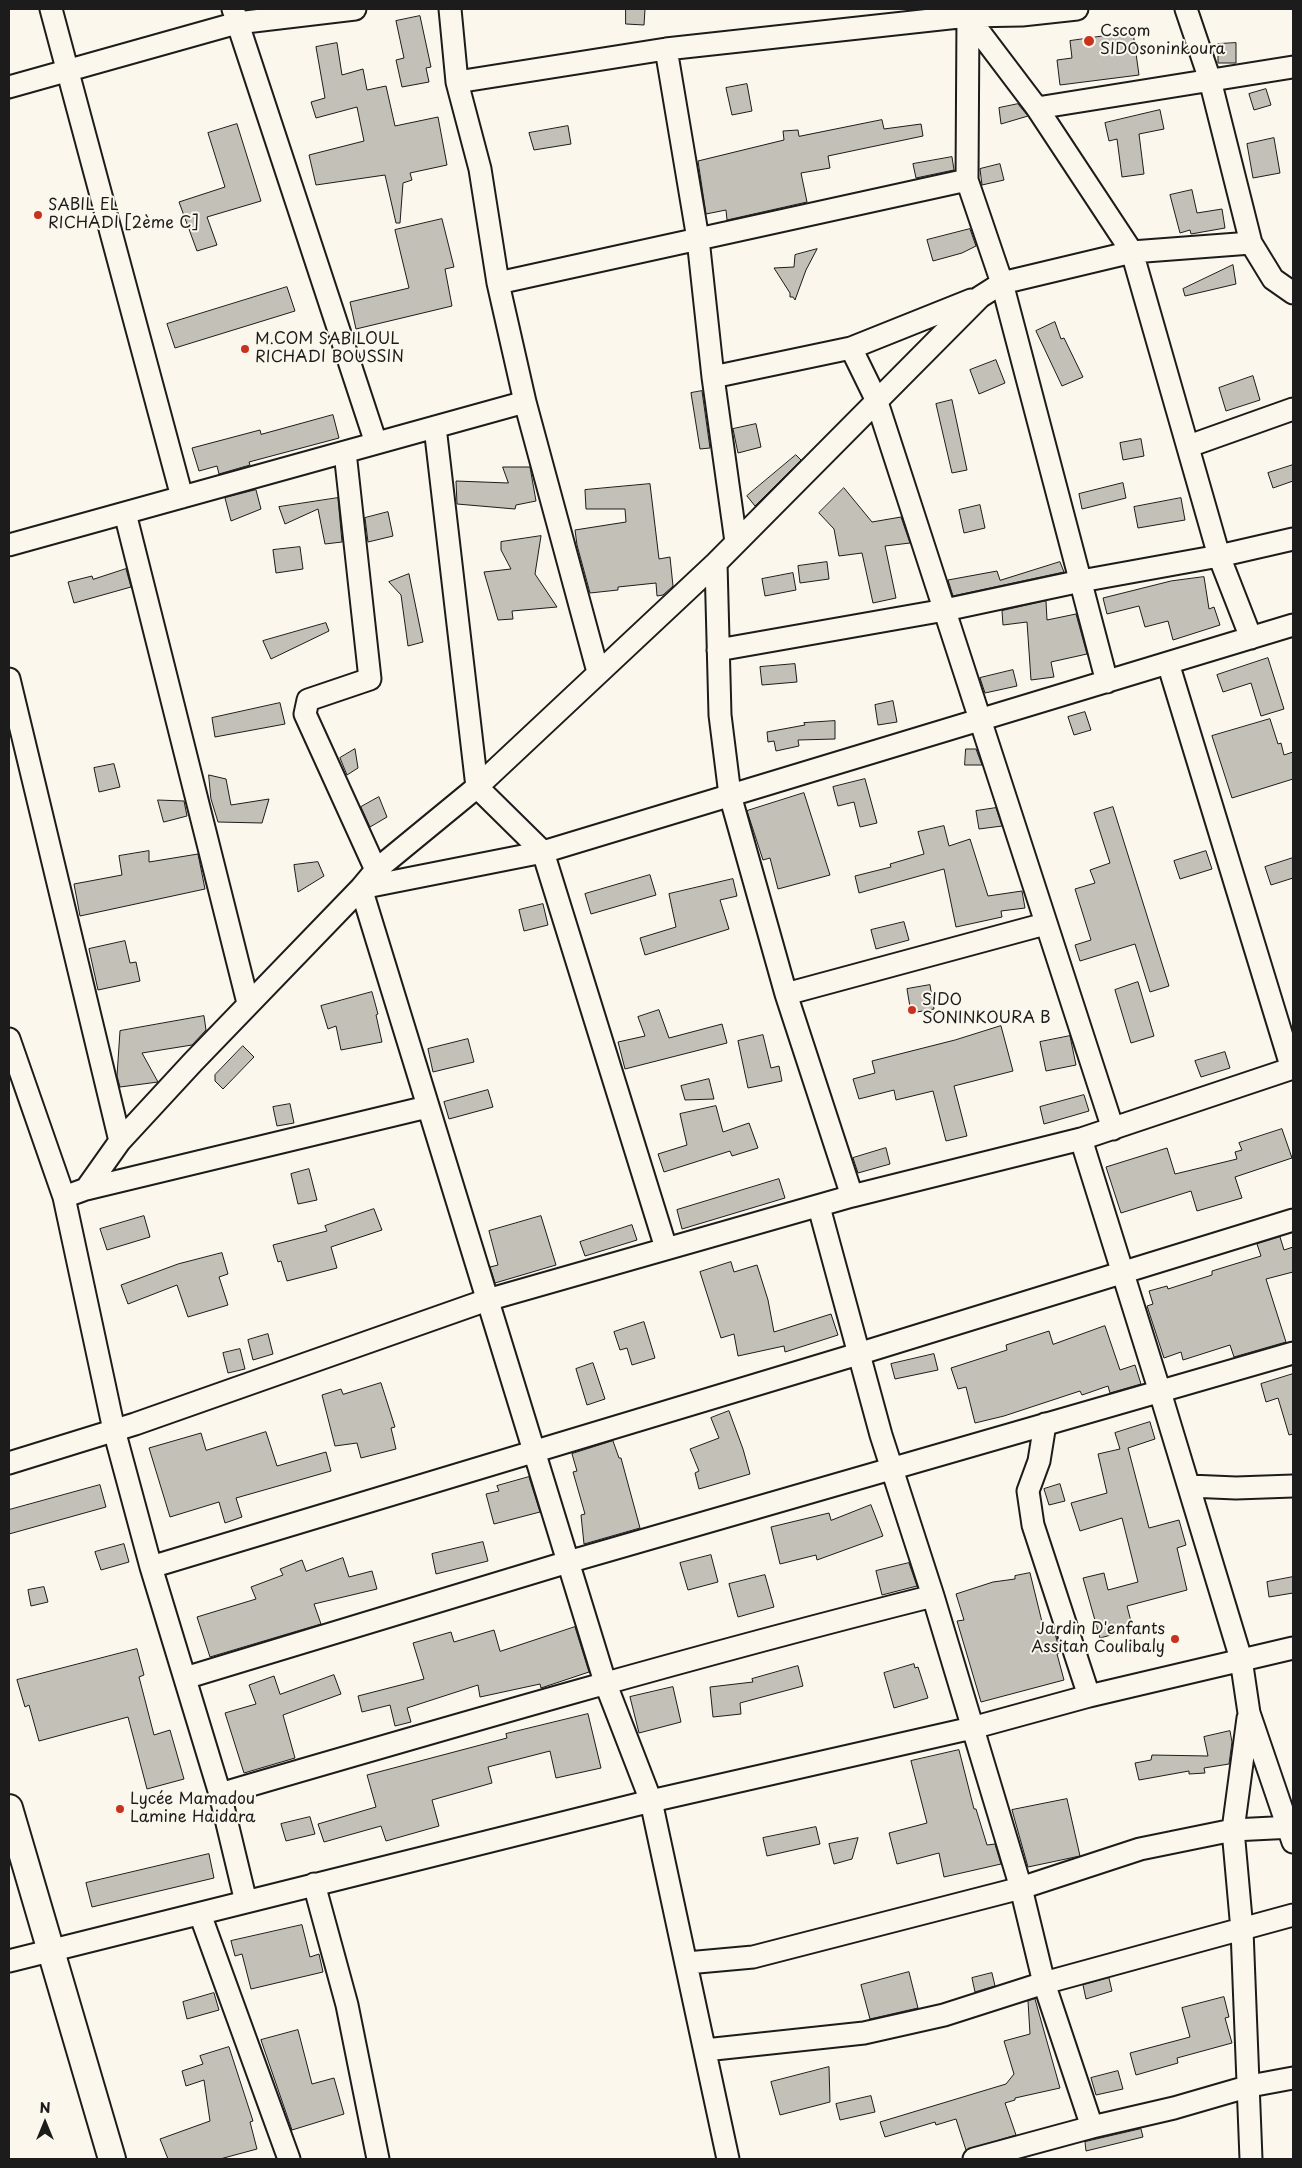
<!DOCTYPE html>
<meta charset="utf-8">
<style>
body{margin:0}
#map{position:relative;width:1302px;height:2168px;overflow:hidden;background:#fbf7ec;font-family:"Playpen Sans",sans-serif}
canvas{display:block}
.frame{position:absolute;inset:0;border:10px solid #1c1c1c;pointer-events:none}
.north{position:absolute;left:20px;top:2098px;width:50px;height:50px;-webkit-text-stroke:4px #fbf7ec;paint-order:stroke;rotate:0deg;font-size:14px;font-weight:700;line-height:20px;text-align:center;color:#1c1c1c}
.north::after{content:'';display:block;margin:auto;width:18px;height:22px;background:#1c1c1c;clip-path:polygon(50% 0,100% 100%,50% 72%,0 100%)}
</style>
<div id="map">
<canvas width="1302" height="2168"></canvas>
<div class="frame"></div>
<div class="north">N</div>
</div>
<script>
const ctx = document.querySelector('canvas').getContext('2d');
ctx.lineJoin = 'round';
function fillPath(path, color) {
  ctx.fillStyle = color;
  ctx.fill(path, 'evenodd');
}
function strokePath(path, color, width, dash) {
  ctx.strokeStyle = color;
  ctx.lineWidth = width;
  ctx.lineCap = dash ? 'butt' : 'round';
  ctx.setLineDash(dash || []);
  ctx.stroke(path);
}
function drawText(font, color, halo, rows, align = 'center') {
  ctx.font = font + ' "Playpen Sans",sans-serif';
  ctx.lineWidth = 4;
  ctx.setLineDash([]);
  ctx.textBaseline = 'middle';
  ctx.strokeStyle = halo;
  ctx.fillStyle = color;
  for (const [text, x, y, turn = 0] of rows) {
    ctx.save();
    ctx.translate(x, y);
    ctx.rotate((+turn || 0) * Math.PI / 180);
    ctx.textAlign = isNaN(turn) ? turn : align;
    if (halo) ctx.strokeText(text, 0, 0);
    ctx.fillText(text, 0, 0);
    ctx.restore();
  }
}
const building = new Path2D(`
 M626,9h19l-1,16 -18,-1z
 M420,16l11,51 -5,1 3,14 -27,5 -6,-27 8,-2 -8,-37z
 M1133,32l6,43 -79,10 -3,-25 15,-2 -2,-17z
 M337,43l5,32 21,-6 4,21 19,-4 9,40 43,-9 9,48 -37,8 2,7 -9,3 -3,40h-4l-11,-48 -69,10 -7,-30 55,-14 -7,-34 -41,11 -5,-16 14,-4 -9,-51z
 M1236,43v20h-18v-19z
 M747,84l5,27 -20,4 -6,-27z
 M1266,89l5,16 -17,5 -5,-16z
 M1018,104l10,12 -27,8 -2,-16z
 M1160,110l4,19 -25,5 5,40 -22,3 -5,-38 -8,2 -4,-18z
 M882,120l2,9 37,-5 2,12 -95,20 2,12 -29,5 6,29 -80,18 -1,-10 -20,4 -8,-53 86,-21 -1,-9 15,-1 1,6z
 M237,124l24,77 -54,16 10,28 -20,6 -18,-49 46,-15 -17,-54z
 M568,126l3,18 -37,6 -5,-17z
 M1274,138l6,35 -27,5 -6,-34z
 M952,157l2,13 -38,8 -3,-14z
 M1000,164l4,16 -22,5 -2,-16z
 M1192,190l5,23 25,-4 3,19 -34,6 -1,-4 -10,3 -10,-38z
 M442,219l12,48 -9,2 7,37 -96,23 -6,-27 59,-14 -14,-58z
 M970,229l6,17 -14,7 -29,8 -6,-21z
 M817,249l-11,21 -11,30 -2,-3h-3v-4l-16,-25 20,-1 1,-12z
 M1233,265l3,19 -51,12 -2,-7z
 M287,287l8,24 -120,37 -8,-24z
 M1055,322l6,17 3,-1 19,39 -21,9 -26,-55z
 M996,360l9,23 -26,11 -9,-24z
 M1253,376l7,24 -34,11 -7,-23z
 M702,391l8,57 -10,1 -9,-56z
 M952,400l15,70 -15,3 -16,-69z
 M333,415l6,23 -90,24 1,3 -31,9 -2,-8 -18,5 -7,-23 68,-18 1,4z
 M756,424l5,23 -23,6 -5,-24z
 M1141,439l3,17 -21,4 -3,-17z
 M796,455l5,5 -46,46 -8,-10z
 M1293,465v16l-20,7 -5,-15z
 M503,467h27l6,34 -20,4 -1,4 -58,-5 -1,-23 52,2z
 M1123,483l3,15 -44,11 -3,-15z
 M650,484l9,75 11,-2 3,29 -10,9 -6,1 -1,-13 -38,4v3l-28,3 -13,-48 -2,-15 51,-8 -1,-13h-39l-1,-19z
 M844,488l28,34 29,-5 9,26 -25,3 11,52 -23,5 -11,-50 -23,3 -5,-27 -15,-16z
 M256,490l5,19 -30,12 -6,-23z
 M338,498l4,44 -17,2 -7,-35 -33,15 -6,-17z
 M1181,498l4,22 -47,8 -4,-21z
 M980,505l5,23 -21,5 -5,-23z
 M388,512l5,24 -25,6 -3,-24z
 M541,536l-6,38 22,33 -45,4 1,8 -15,1 -14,-48 27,-3 -10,-19v-8z
 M300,547l3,22 -27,4 -3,-23z
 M827,562l2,17 -29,4 -2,-17z
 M1060,562l4,10 -111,24 -5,-16 49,-9 3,9z
 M126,569l5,18 -57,16 -6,-21 24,-6 1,3z
 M793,573l3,17 -31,6 -3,-17z
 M409,574l14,68 -15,4 -7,-51 -12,-13z
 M1204,577l5,32 5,-2 6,18 -47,15 -5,-19 -23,6 -6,-21 -32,8 -4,-16 68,-17z
 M1046,601l1,19 29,-6 11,40 -36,8 3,15 -23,3 -4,-58 -24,3 -1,-14z
 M326,623l3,8 -58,28 -8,-18z
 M1268,658l16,51 -23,7 -10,-33 -28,9 -6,-17z
 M795,664l2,18 -35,3 -2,-18z
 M1013,670l4,16 -32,7 -5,-15z
 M893,701l4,21 -19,3 -3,-20z
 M280,703l5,21 -70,13 -3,-19z
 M1085,712l6,18 -17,5 -6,-18z
 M1270,719l8,25 3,-1 3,12 9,-3v27l-61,19 -20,-62z
 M835,721v18l-37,1 1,6 -23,5 -2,-10 -6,1 -1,-10 38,-7 -1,-2z
 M355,749l3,19 -11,7 -7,-17z
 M966,749h10l6,16h-17z
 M114,764l6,23 -21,5 -5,-24z
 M209,775l17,4 5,26 38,-6 -7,24 -44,-1 -7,-23z
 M865,779l12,44 -17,4 -6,-25 -16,4 -5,-19z
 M804,793l26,82 -52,14 -8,-31 -7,2 -16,-49z
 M379,797l8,20 -17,10 -9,-20z
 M158,800l26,1 3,15 -23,6z
 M1113,807l56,179 -19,6 -15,-48 -55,17 -5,-16 16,-5 -16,-51 20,-6 -5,-13 20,-7 -16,-50z
 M996,808l6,18 -23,3 -3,-18z
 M944,826l5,20 21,-7 18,57 34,-5 3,17 -24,3 1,6 -46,10 -12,-58 -85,24 -4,-17 36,-9 -1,-3 34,-10 -6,-22z
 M149,851v11l49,-8 7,35 -125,27 -6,-32 48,-9 -3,-19z
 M1206,851l6,18 -32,10 -6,-18z
 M1293,858v20l-22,7 -6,-18z
 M318,862l6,14 -26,16 -4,-27z
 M650,875l6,20 -65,19 -6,-20z
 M733,879l4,17 -17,4 9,29 -84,26 -5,-17 36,-11 -7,-33z
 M543,904l5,21 -24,6 -5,-21z
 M904,922l5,18 -33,9 -5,-19z
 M125,941l5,22 6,-1 4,19 -42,9 -9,-41z
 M1138,982l16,54 -23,7 -16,-53z
 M930,985l4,24 -23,4 -4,-24z
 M372,992l6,22 -2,1 6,27 -41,8 -5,-24 -8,3 -7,-23z
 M659,1010l10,28 53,-14 5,19 -102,26 -7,-27 27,-6 -7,-19z
 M204,1016l2,14 -14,15 -50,8 16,29 -38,5 -3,-11 3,-45z
 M1001,1026l12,45 -59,15 13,50 -21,5 -13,-50 -37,9 -2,-10 -35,9 -6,-20 22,-6 -3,-12 83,-21z
 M763,1035l8,33 8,-2 3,15 -34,7 -10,-47z
 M1070,1036l6,29 -30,6 -6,-29z
 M468,1039l6,23 -41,10 -5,-23z
 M243,1046l11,11 -31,32 -8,-8v-6z
 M1225,1052l5,16 -29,9 -6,-16z
 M709,1079l5,20 -29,1 -4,-14z
 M488,1090l5,17 -44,12 -5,-17z
 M1084,1095l5,16 -45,13 -4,-17z
 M290,1104l4,19 -17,3 -4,-19z
 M716,1106l7,26 26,-9 9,25 -26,8 -2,-5 -66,21 -6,-18 29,-9 -7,-31z
 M1282,1129l10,29 -57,19 7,21 -45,13 -6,-20 -70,22 -15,-46 61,-19 8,26 62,-15 -2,-7 7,-2 -3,-7z
 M886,1148l4,16 -32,9 -5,-15z
 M309,1169l8,31 -19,4 -7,-30z
 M779,1179l6,19 -103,31 -5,-19z
 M374,1209l8,21 -51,17 6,21 -50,13 -6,-20 -3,1 -5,-17 54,-14 -2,-5z
 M144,1216l6,21 -43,13 -7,-21z
 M541,1216l15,49 -61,18 -5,-16 8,-2 -9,-34z
 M632,1225l5,15 -52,16 -5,-14z
 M1280,1237l4,13 9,-3v25l-27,7 20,63 -52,15 -4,-12 -47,15 -2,-8 -17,6 -17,-52 6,-2 -4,-13 18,-5 1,3 44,-14v-4l49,-15 -4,-12z
 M222,1253l6,21 -9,3 9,28 -40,12 -11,-32 -49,19 -7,-19 57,-21z
 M731,1262l3,10 23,-7 11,35 6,32 57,-18 7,21 -53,17 -1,-6 -46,10 -4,-22 -13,4 -21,-66z
 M644,1322l11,36 -23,7 -5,-17 -7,2 -6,-18z
 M1105,1326l15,44 15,-5 6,19 -31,9 -2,-7 -26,9 -2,-4 -76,25 -29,7 -9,-36 -8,2 -7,-21 56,-18 -1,-5 43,-14 4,13z
 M268,1334l5,20 -20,6 -5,-20z
 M240,1349l5,20 -17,4 -5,-20z
 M934,1354l4,16 -43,9 -4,-15z
 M593,1363l12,36 -18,6 -11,-36z
 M1293,1374v60l-4,1 -11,-37 -12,4 -5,-18z
 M381,1383l14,44 -4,1 5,21 -35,9 -4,-15 -22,3 -13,-51 19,-6 2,5z
 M729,1411l14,38 7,25 -51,15 -4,-16 4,-2 -9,-22 29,-11 -8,-20z
 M1150,1422l5,17 -27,9 21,80 30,-8 7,25 -9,3 10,42 -60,16 6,23 -33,9 -17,-60 21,-5 4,17 30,-8 -16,-64 -42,13 -9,-28 36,-10 -9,-39 22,-5 -5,-16z
 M266,1432l11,34 49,-14 5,19 -95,27 6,19 -17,6 -6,-21 -49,15 -21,-69 52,-15 5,17z
 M613,1441l6,17h2l19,70 -56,16 -3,-29 4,-1 -12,-42 4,-1 -5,-17z
 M529,1477l11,35 -46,12 -8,-30 13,-3 -2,-5z
 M1060,1484l5,17 -16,4 -5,-16z
 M100,1485l6,22 -97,27v-24z
 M871,1505l12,31 -66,24 -1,-5 -36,9 -9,-37 58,-14 2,7z
 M483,1542l5,19 -52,13 -4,-20z
 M124,1544l5,18 -28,8 -6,-18z
 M711,1555l7,27 -30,8 -8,-27z
 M343,1558l6,19 23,-6 5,18 -63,15 7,20 -111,33 -13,-40 59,-18 -5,-12 32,-12 -3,-6 22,-9 4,11z
 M909,1563l8,23 -35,9 -6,-24z
 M1030,1573l13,53 10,-1 7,28 -3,1 7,26 -83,22 -24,-81 7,-1 -8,-26 37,-12 22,-3v-3z
 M765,1575l9,32 -36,10 -9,-33z
 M1293,1577v16l-24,4 -2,-15z
 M44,1587l4,15 -17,4 -3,-16z
 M575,1627l14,45 -48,16 -1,-4 -60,13 -2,-12 -71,23 4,14 -16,4 -5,-21 -28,7 -4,-16 66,-17 -11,-36 38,-11 3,10 40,-12 6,21z
 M137,1649l7,26 -5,2 15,58 16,-5 14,49 -37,10 -19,-72 -89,24 -10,-36 -4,2 -8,-27z
 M914,1664l1,4 3,-1 10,31 -34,10 -10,-35z
 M798,1666l5,20 -63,17 1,11 -28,3 -3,-30 43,-5 -1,-3z
 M334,1675l7,19 -58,21 12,43 -51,15 -19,-60 31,-9 -7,-19 25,-9 6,18z
 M673,1687l8,35 -42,11 -9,-36z
 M588,1714l13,54 -45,10 -6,-27 -62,16 4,16 -60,17 7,26 -53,15 -5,-15 -57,16 -6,-18 58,-17 -9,-32 140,-37 -1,-4z
 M1230,1731l2,11 -3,22 -25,4 1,5 -16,1v-3l-50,9 -4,-17 16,-3 1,-5 56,1 -4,-19z
 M959,1750l15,59h2l11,36 8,-1 6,20 -57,13 -5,-24 -42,11 -8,-31 38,-10 -16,-62z
 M1067,1799l13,57 -52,11 -16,-57z
 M310,1817l5,17 -29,7 -5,-17z
 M816,1827l4,17 -53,12 -4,-18z
 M858,1838l-6,21 -18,5 -5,-20z
 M209,1854l5,24 -122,29 -6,-24z
 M302,1925l8,32 9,-3 4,18 -72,17 -9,-35 -7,2 -4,-15z
 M909,1972l9,36 -48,11 -9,-34z
 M992,1973l3,13 -20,6 -3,-14z
 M1109,1978l3,13 -26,8 -3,-14z
 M214,1993l5,17 -32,9 -4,-17z
 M1224,1997l5,20 -4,1 7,25 -55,15 1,5 -42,12 -6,-22 60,-16 -8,-29z
 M1035,1999l25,89 -45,10v2l-10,3 11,32 -50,15 -10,-31 -20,6 -1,-3 -50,15 -5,-15 126,-38 8,-10 -10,-33 26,-7 -2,-33z
 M298,2030l14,54 22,-6 10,36 -52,16 -31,-90z
 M229,2047l24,74 -3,1 7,27 -37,10h-52l-8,-20 50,-18 -6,-41 -18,6 -4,-15 21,-7 -3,-8z
 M829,2067l1,35 -50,13 -9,-33z
 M1118,2071l5,18 -27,6 -5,-17z
 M871,2096l4,16 -35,8 -4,-16z
 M1141,2129l2,8 -57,14 -1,-9z`);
fillPath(building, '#c3c0b8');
strokePath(building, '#1c1c1c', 1);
const minor = new Path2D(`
 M51,9l131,488
 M233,9l143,434
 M450,9l7,73 23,87 18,114 27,119 73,270
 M962,9l75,99 95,144 87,304 32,82
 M1186,9l24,71 41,163 22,36 20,14
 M968,16l-1,164 35,103 105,399
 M666,49l32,190 15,138 23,165
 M457,82l209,-33 302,-33 54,-1 55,-6
 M9,87l228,-64 118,-14
 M1037,108l256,-41
 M498,283l469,-103
 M851,348l25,51 237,730
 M713,377l138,-29 120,-48
 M435,427l42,360 66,65 123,396
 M1189,446l104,-37
 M345,452l25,227 -62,21 -3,14 71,156
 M125,513l123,490
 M9,545l516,-143
 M716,563l4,152 10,80 56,199 66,202
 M718,650l227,-40 136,-29 138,-25 74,-17
 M1168,663l124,406
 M9,679l111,462
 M786,994l259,-70
 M9,1039l55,158 50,233 37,137 69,227 26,108
 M1081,1139l79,253 81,267 8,54 44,129
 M86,1189l341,-82
 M64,1197l22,-8 34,-48 73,-79 168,-174 15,-18 101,-83 239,-224 264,-266 22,-14 130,-31 119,-9
 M819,1207l62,228 52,161 88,292 23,95 48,144
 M1045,1424l-6,37 -11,30 5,34 56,171
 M9,1463l126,-39 352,-124 365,-104 229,-57 212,-71
 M1189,1486l47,2 57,-2
 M151,1567l707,-213 435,-134
 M185,1678l383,-116 725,-209
 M1248,1718l-15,112 9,100 9,229
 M220,1794c237,-69 474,-138 713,-198
 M314,1884l33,121 31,154
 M200,1914l89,245
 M9,1961l642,-160 321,-73 117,-32 204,-48
 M687,1963l66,-6 268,-69 119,-39 93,-19 60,-3
 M705,2050l159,-17 80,-18 100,-32 249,-68
 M728,2159l-77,-358 -46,-119 -244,-794 182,-36 750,-227
 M974,2159l118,-32 82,-19 76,-22 43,-8`);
const tertiary = new Path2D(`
 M9,1808l103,351`);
strokePath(minor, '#1c1c1c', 25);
strokePath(tertiary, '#1c1c1c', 30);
strokePath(minor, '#fbf7ec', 21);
strokePath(tertiary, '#fbf7ec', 26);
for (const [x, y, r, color] of [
 [1089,41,6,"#c8321e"],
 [38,215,5,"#c8321e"],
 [245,349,5,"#c8321e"],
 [912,1010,5,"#c8321e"],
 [1175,1639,5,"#c8321e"],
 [120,1809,5,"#c8321e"]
]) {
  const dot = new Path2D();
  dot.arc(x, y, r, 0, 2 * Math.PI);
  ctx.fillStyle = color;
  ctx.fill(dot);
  strokePath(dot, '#fbf7ec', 2);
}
drawText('16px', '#1c1c1c', '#fbf7ec', [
 ["Cscom",1100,32],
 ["SIDOsoninkoura",1100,50],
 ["SABIL EL",48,206],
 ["RICHADI [2ème C]",48,224],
 ["M.COM SABILOUL",255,340],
 ["RICHADI BOUSSIN",255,358],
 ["SIDO",922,1001],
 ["SONINKOURA B",922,1019],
 ["Jardin D'enfants",1165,1630,"right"],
 ["Assitan Coulibaly",1165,1648,"right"],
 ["Lycée Mamadou",130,1800],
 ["Lamine Haidara",130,1818]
], 'left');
</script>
